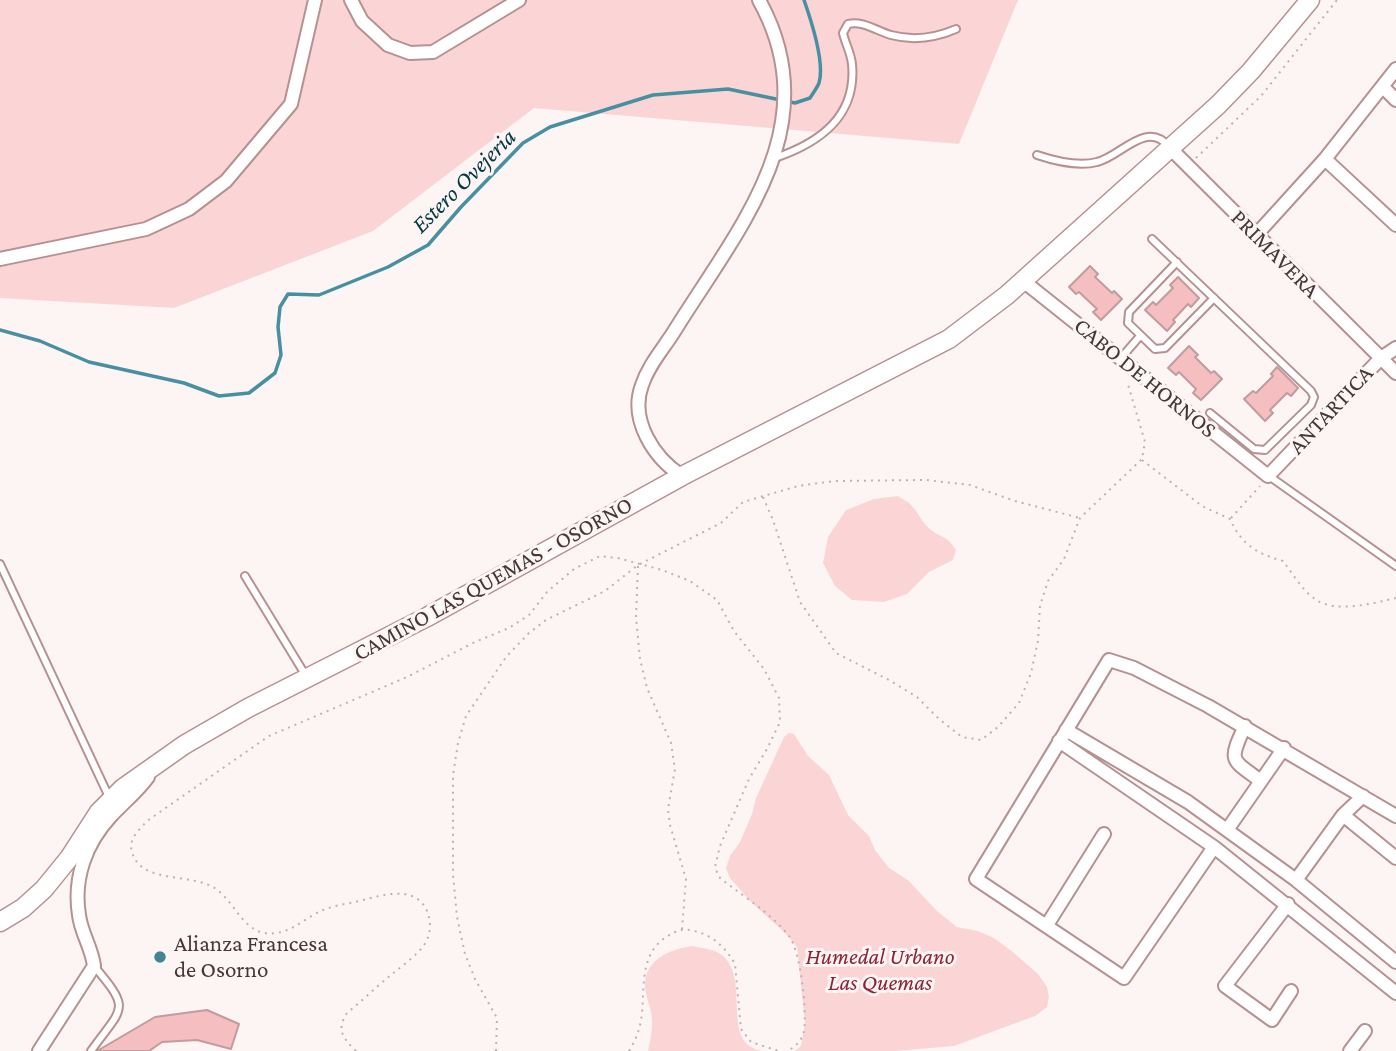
<!DOCTYPE html>
<style>
body{margin:0}
canvas{display:block;background:#fdf4f4}
</style>
<canvas width="1396" height="1051"></canvas>
<script>
const ctx = document.querySelector('canvas').getContext('2d');
ctx.lineJoin = 'round';
function fillPath(path, color) {
  ctx.fillStyle = color;
  ctx.fill(path, 'evenodd');
}
function strokePath(path, color, width, dash) {
  ctx.strokeStyle = color;
  ctx.lineWidth = width;
  ctx.lineCap = dash ? 'butt' : 'round';
  ctx.setLineDash(dash || []);
  ctx.stroke(path);
}
function drawText(font, color, halo, rows, align = 'center') {
  ctx.font = font + ' "Crimson Pro",serif';
  ctx.lineWidth = 6;
  ctx.setLineDash([]);
  ctx.textBaseline = 'middle';
  ctx.strokeStyle = halo;
  ctx.fillStyle = color;
  for (const [text, x, y, turn = 0] of rows) {
    ctx.save();
    ctx.translate(x, y);
    ctx.rotate((+turn || 0) * Math.PI / 180);
    ctx.textAlign = isNaN(turn) ? turn : align;
    if (halo) ctx.strokeText(text, 0, 0);
    ctx.fillText(text, 0, 0);
    ctx.restore();
  }
}
fillPath(new Path2D(`
 M0,0h1018l-59,144 -425,-36 -161,123 -199,77 -174,-10z
 M898,496c4,3 11,6 14,10 7,7 10,17 18,23 11,10 15,4 26,21l-3,10 -24,12 -22,22 -23,8 -32,-2 -17,-14 -12,-23 5,-26 18,-27 28,-11z
 M789,733l5,1 14,22 21,19 19,40 21,21 6,14 14,18 20,13 28,30 20,16 21,4 16,7 20,15 24,21 9,13 2,10 -2,10 -12,9 -81,30 -58,5h-101l6,-5 4,-22 -8,-77 -11,-13 -37,-34 -19,-22 -4,-10 4,-12 10,-14 12,-28 4,-16 28,-61z
 M692,946c10,2 23,3 31,10 28,24 -4,89 40,95h-115c2,-11 5,-22 4,-33 -1,-11 -7,-22 -7,-33 0,-26 26,-36 47,-39z`), '#fbd5d6');
strokePath(new Path2D(`
 M0,330l40,11 49,21 95,21 35,13 30,-3 26,-20 6,-18 -3,-28 2,-20 8,-13 31,1 69,-28 40,-22 33,-38 62,-64 27,-16 103,-32 75,-6 67,14 15,-5c3,-5 7,-10 9,-15 6,-20 -8,-63 -15,-83`), '#4790a1', 3.5);
const building = new Path2D(`
 M1090,266l8,8 -3,3 17,16 2,-2 8,8 -21,21 -8,-8 4,-3 -18,-17 -3,2 -7,-7z
 M1178,277l21,21 -8,9 -3,-3 -15,16 2,2 -8,9 -22,-21 8,-8 3,3 17,-17 -3,-3z
 M1189,346l9,9 -3,2 16,16 3,-2 8,8 -21,21 -8,-7 3,-4 -17,-17 -3,3 -8,-7z
 M1277,367l21,21 -7,8 -4,-3 -17,17 3,3 -8,8 -21,-22 9,-8 3,2 17,-17 -2,-2z
 M207,1010l32,14 -8,25 -34,-9 -35,2 -13,9h-52l58,-34z`);
fillPath(building, '#f5bec0');
strokePath(building, '#c29c9d', 2);
const service = new Path2D(`
 M1037,155c18,6 41,12 60,7 23,-5 50,-43 72,-15
 M775,158c44,-15 82,-41 77,-94 -1,-11 -7,-21 -9,-31l5,-9c14,-4 29,7 43,11 22,6 44,3 65,-6
 M1152,239l159,152 3,6 -3,8 -46,45 -11,-1 -44,-36
 M1177,262l-48,50 -1,11 27,26 10,-1 49,-50
 M1121,358l19,-22
 M1269,476l127,90
 M0,564l109,233
 M245,576l61,100
 M91,1051c32,-45 41,-40 3,-85`);
const minor = new Path2D(`
 M351,0l11,21 26,24 22,8 23,-1 86,-52
 M1383,87l13,13
 M1171,149l225,224
 M1325,159l71,66
 M1256,235l69,-76 71,-90
 M0,259l146,-30 43,-20 37,-28 65,-77 24,-104
 M1022,280l246,196 113,-118 15,-10
 M682,476c-28,-18 -53,-56 -40,-91 7,-21 22,-37 33,-55 64,-103 154,-204 84,-330
 M1245,726c-17,36 -14,33 16,55
 M1066,730l122,72 108,78 100,82
 M1059,741l155,106 182,146
 M1343,815l53,43
 M1227,830l57,-82
 M1214,847l-90,131 -148,-99 133,-219 25,8 74,38 188,110
 M1296,880l47,-65 20,-19
 M1288,904l-63,82 47,34 19,-29
 M1047,925l57,-91
 M39,1051l55,-85c-2,-18 -13,-33 -15,-51 -6,-37 7,-72 32,-99 12,-13 27,-25 37,-39
 M1350,1051l15,-20`);
const secondary = new Path2D(`
 M0,922l23,-14 21,-19 26,-32 29,-45 24,-24 61,-43 64,-37 179,-91 255,-141 267,-137 58,-44 211,-190 33,-34 59,-71`);
strokePath(service, '#b69192', 10);
strokePath(minor, '#b69192', 16);
strokePath(secondary, '#b69192', 21);
strokePath(new Path2D(`
 M1196,158l65,-62 76,-96
 M1142,460l60,46 28,13c11,25 27,35 53,42 10,13 19,29 32,38 20,15 59,4 81,-1
 M763,497l10,23 27,82 36,51 53,27 28,17 22,22 23,18 19,3 17,-13 21,-24 12,-30 7,-32 2,-35 8,-25 16,-22 16,-41 62,-59 3,-17 -18,-61
 M1231,518l29,-32
 M638,566l-2,51 4,42 7,29 24,55 4,26 -7,40 2,16 16,54 -4,50
 M356,1051c-13,-13 -20,-21 -9,-38 15,-12 29,-26 44,-38 12,-10 27,-20 35,-33 5,-10 5,-21 1,-31 -13,-29 -50,-14 -72,-9 -9,2 -18,3 -26,6 -19,5 -34,23 -53,25 -31,5 -39,-29 -60,-44 -24,-17 -75,-4 -84,-37 -4,-13 7,-22 15,-31l122,-85 138,-59 68,-35 34,-14 20,-13 18,-23 27,-23 26,-13 18,2 44,12 28,11 27,19 17,31 30,38 15,29 1,24 -13,27 -18,30 -29,67 -5,21 4,10c23,19 51,35 70,59 12,16 18,75 15,95 -2,9 -8,16 -17,20
 M496,1051l1,-33 -22,-39 -10,-25 -8,-37 -4,-42v-100l5,-32 8,-27 40,-59 23,-24 17,-13 59,-29 33,-26 83,-42 22,-21 55,-16 36,-5 92,-1 44,5 45,16 65,17
 M629,1051c6,-10 10,-19 12,-31 5,-29 -4,-66 27,-84 9,-6 16,-8 26,-5 19,4 32,17 41,33l6,65 10,13 28,9`), '#bdb2b2', 2, [2, 5]);
strokePath(service, '#fff', 6);
strokePath(minor, '#fff', 12);
strokePath(secondary, '#fff', 18);
for (const [x, y, r, color] of [
 [160,957,7,"#428695"]
]) {
  const dot = new Path2D();
  dot.arc(x, y, r, 0, 2 * Math.PI);
  ctx.fillStyle = color;
  ctx.fill(dot);
  strokePath(dot, '#fdf4f4', 2.5);
}
drawText('23px', '#463637', '#fdf4f4', [
 ["PRIMAVERA",1275,254,45],
 ["CABO DE HORNOS",1145,378,39],
 ["ANTARTICA",1331,410,-47],
 ["CAMINO LAS QUEMAS - OSORNO",493,579,-29]
]);
drawText('23px', '#463637', '#fdf4f4', [
 ["Alianza Francesa",174,944],
 ["de Osorno",174,970]
], 'left');
drawText('italic 23px', '#8a2535', '#fdf4f4', [
 ["Humedal Urbano",880,957],
 ["Las Quemas",880,983]
]);
drawText('italic 24px', '#013741', '#fdf4f4', [
 ["Estero Ovejeria",464,181,-45]
]);
</script>
